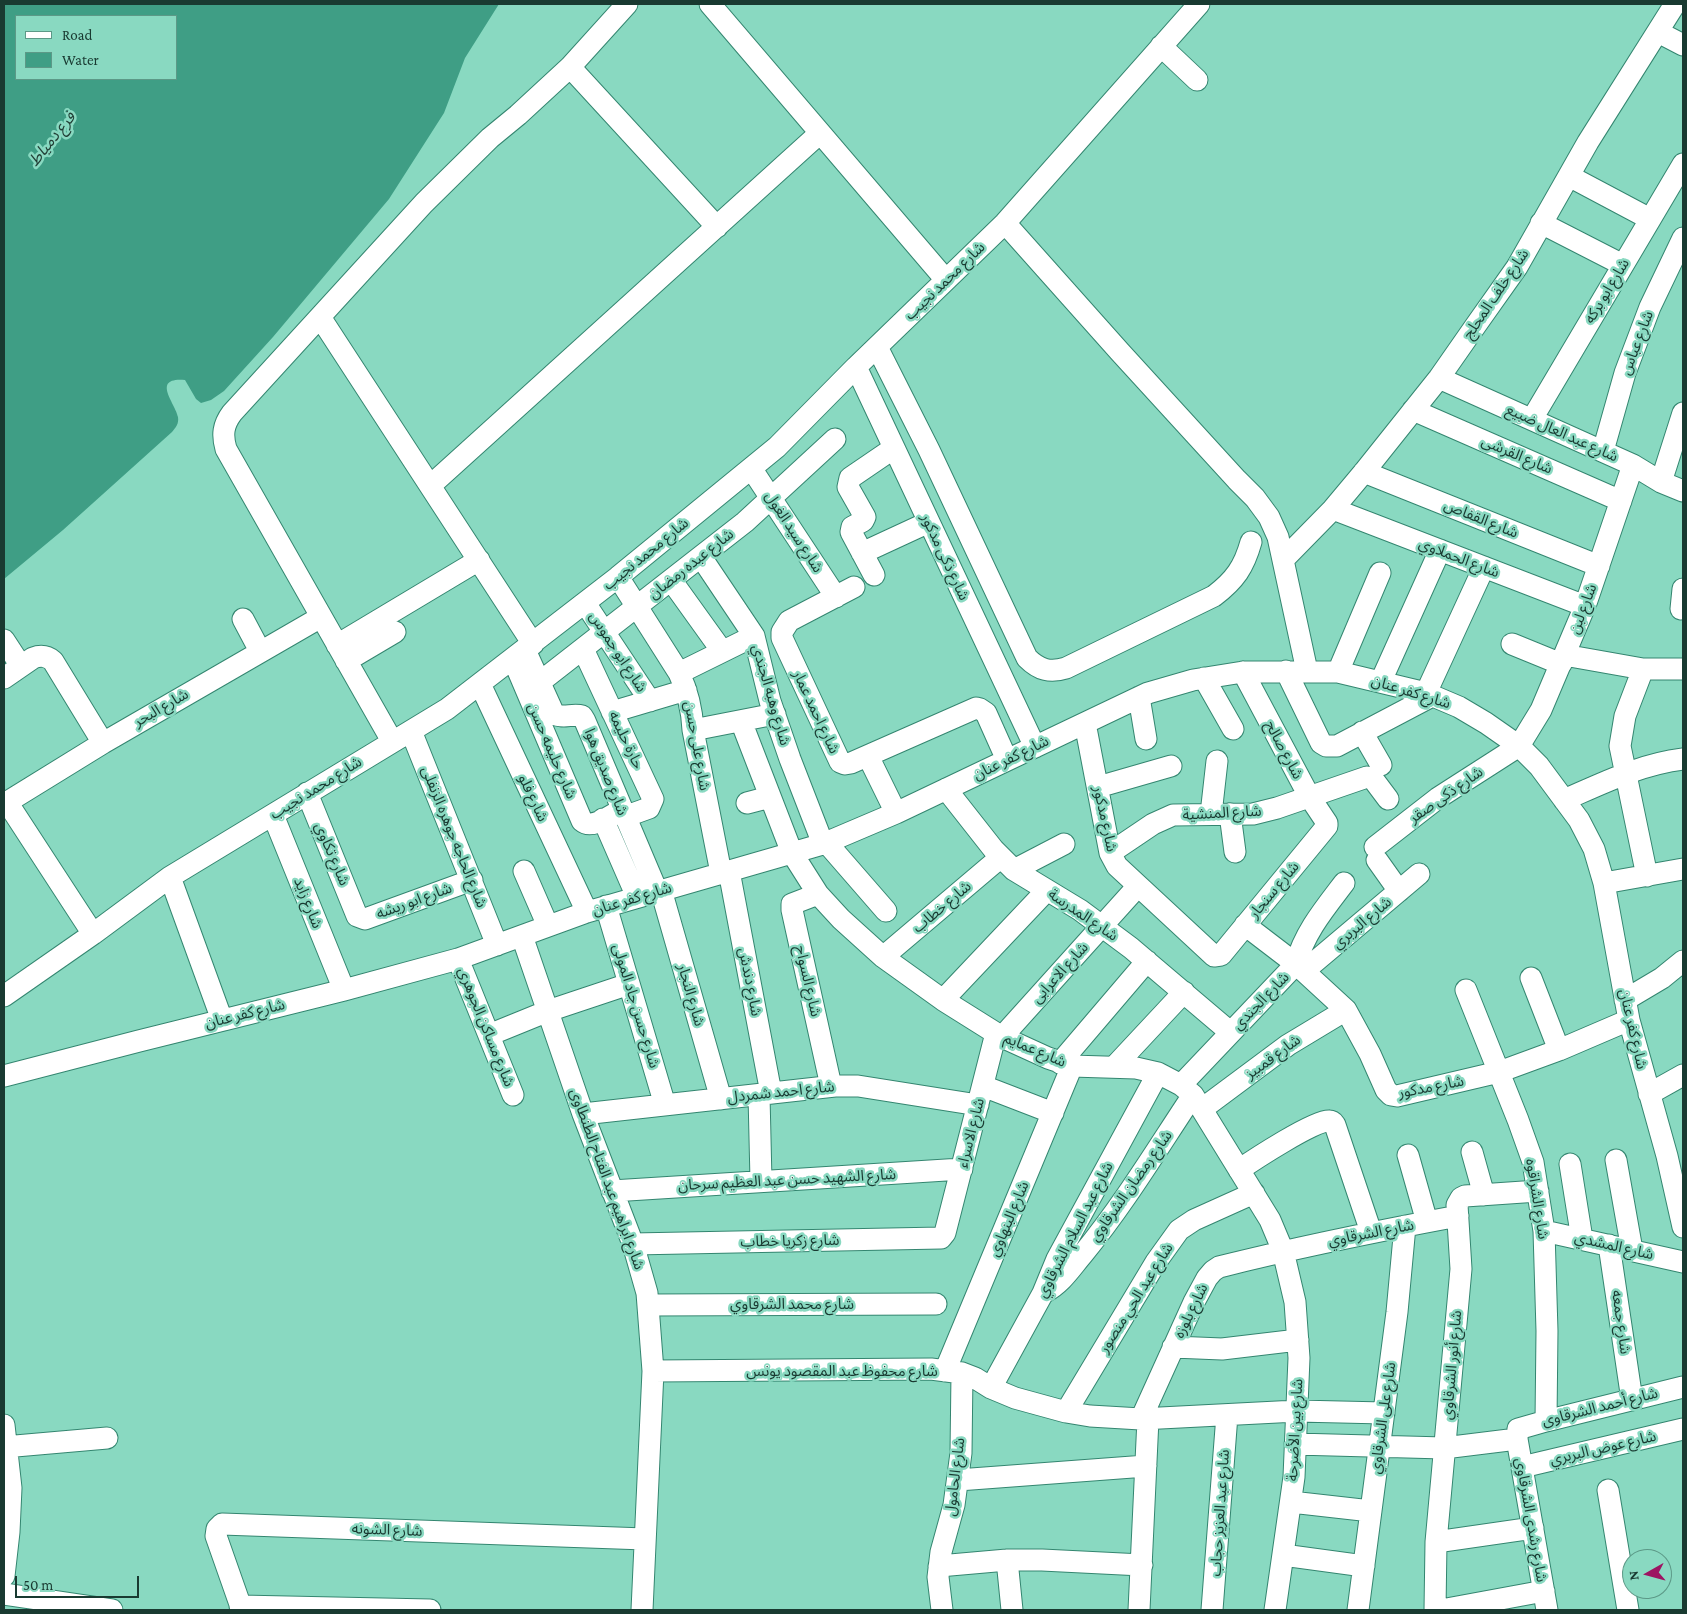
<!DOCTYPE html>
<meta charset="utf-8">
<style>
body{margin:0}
#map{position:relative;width:1687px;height:1614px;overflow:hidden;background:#89d9c1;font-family:"Crimson Pro",serif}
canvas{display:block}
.frame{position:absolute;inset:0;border:5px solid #193a31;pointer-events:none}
.legend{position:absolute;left:15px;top:15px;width:162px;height:65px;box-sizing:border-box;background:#89d9c1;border:1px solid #5c9987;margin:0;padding:6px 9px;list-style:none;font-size:15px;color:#193a31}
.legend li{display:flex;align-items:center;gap:10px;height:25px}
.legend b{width:25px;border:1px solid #5c9987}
.north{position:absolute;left:1622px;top:1549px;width:50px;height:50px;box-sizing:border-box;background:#89d9c1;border:1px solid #5c9987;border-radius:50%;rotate:263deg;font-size:14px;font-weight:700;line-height:20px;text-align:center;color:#193a31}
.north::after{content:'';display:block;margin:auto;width:18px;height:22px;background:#9d1462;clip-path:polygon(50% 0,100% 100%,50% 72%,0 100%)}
.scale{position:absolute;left:15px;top:1576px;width:124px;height:22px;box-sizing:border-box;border:2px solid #193a31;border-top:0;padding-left:6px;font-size:15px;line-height:18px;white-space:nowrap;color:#193a31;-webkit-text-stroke:4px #89d9c1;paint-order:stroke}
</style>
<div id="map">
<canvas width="1687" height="1614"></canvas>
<div class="frame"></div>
<ul class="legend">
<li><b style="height:6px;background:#fff"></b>Road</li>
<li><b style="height:14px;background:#3f9e85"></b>Water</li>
</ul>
<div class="north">N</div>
<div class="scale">50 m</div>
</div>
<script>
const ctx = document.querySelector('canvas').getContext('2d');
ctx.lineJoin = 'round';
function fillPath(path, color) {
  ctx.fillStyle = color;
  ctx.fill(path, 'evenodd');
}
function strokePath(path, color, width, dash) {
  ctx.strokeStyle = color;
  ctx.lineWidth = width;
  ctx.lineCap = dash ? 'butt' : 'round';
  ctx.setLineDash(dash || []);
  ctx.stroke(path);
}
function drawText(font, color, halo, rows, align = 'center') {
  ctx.font = font + ' "Crimson Pro","Noto Sans Arabic",serif';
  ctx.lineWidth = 5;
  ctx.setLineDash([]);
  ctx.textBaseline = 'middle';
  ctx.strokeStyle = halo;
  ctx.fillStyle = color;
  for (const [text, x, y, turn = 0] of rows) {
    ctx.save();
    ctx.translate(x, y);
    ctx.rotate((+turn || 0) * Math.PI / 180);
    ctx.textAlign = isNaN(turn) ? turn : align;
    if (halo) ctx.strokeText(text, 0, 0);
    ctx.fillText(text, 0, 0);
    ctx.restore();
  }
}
fillPath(new Path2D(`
 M4,4h495l-34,54 -21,55 -55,86 -116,138 -49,54 -13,9 -10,3 -5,-4 -11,-19c-35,-3 -9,24 -7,37 1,7 -2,10 -6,15l-109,98 -59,49zM16,16h160v63h-160z`), '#3f9e85');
const minor = new Path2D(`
 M710,4l236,276
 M1658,32l25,13
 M1161,46l36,34
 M570,67l147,160
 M1569,176l81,43
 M1005,223l115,129 117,128 18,18 14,19 9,20 29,134
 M1541,223l82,42
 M320,317l213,327
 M877,347l52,103 98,208c12,12 23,15 39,10l148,-72c21,-16 30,-29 37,-54
 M856,367l179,380
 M1439,378l194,87 28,17 22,9
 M1413,410l208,91
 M1532,419l151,-255
 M1603,451l22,-78 25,-66 33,-69
 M751,468l85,129
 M1364,472l235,94
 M1661,482l22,-69
 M430,486l390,-353
 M1333,509l252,97
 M862,553l67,-31
 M701,557l53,79 16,65 20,58 33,85
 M1283,560l50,-51 31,-37 75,-94 37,-53 41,-58 71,-125 87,-138
 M874,575l-23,-43 1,-5 11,-6 2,-4 -17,-30 2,-9 44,-30
 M618,577l61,96c9,19 13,36 14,57l28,143
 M671,580l51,71
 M854,587l-65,34 -7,11v6l58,124 5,2 6,-1 125,-55 4,1 6,4 21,47
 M585,603l65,98
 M1681,609l2,-20
 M243,619l17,32
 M4,640l17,26
 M1512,644l49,20
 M337,645l142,-85
 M583,649l70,150 -4,9 -25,9
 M525,650l29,64c9,5 19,-1 28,2l3,5 72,170
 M1564,655l79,14h40
 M513,659l69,162c10,9 29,-6 39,-11
 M346,661l49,-29
 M1643,669l-18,47 -5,30 27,130
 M1286,671l35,72 5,3h11l95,-50
 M1338,672l42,-99
 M679,673l75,-37
 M4,678l29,-20c8,-3 14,-2 20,3l50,82
 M1204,678l29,51
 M1381,681l59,-131
 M540,682l205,-160 90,-83
 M480,684l107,228
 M1426,693l58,-126
 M1139,697l7,42
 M612,712l74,-22
 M741,721l51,132 26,41 23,25 42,38 60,43 59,37 46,21 24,8 64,2 22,5 23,12 12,10 77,125 13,31 12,51 4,56 -5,119 -19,133
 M1085,723l25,130 7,13 97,90 7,-1 106,-129v-3l-18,-27 -66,-124
 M693,730l82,-16
 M411,731l86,214
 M1362,732l19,33
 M392,741l-166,-292c-4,-14 -3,-24 6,-36l192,-210 66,-65 28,-23 52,-48 57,-63
 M868,756l28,57
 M1098,787l73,-21
 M946,789l48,61 20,20 66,40 51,38 99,84
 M307,793l50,123 8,3 107,-39
 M1564,800c39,-17 77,-36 119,-41
 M7,802l86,132
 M747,803l23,-6
 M4,804l99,-61 218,-126
 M1211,814l6,-53
 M1230,814l5,38
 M273,815l71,175
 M603,819l34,78
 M826,842l60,69
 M1375,847l63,-49 81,-52 22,-36 44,-104 48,-141
 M1110,853l43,-29 20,-9 80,-1 24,-6 90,-31 6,2 15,20
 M1377,860l22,31
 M1014,870l50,-26
 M524,871l24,55
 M729,871l42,222
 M170,877l52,143
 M1604,883l79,-14
 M661,890l60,209
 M818,894l-26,10v6l39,176
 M606,906l59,199
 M1245,925l51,39 50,46 24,44 16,36 5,5 6,1 102,-24 60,-22 70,-30
 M522,936l61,178 50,130 14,49 6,78 -11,239
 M883,957l118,-100
 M458,959l55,136
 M1304,971l115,-97
 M1531,978l28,72
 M1466,990l52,130 15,42 11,69 3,100 -1,90
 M4,996l89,-62 77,-57 277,-168 171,-132 159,-130 79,-80 149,-144 194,-219
 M943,1000l104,-110
 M1625,1000l37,-22 21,-17
 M489,1035l59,-24 81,-27
 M1002,1037l136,-151
 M1060,1063l87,-102
 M1114,1067l70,-75
 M4,1076l135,-35 205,-51 114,-31 129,-47 236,-68 73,-31 252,-120 45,-13 50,-8h95l88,21 33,14 27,16 33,23 20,20 40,54 15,29 10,34 25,137 38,136 16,71
 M1181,1085l115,-121c8,-31 29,-56 48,-81
 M983,1086l70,27
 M1649,1094l34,-19
 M759,1095l2,86
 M1202,1109l86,-64 58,-35
 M583,1114l252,-28h23l120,19
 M1472,1152l12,43
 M1408,1155l19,67
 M1616,1160l16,90
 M1570,1164l12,75
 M1239,1170c13,-9 77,-51 90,-49 4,0 4,1 6,4l36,107
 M612,1191l350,-22
 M1544,1231l139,31
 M633,1244l308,-6 4,-5 51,-200
 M1609,1245l23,155
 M1045,1292c17,-9 26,-24 38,-38 41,-50 74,-105 110,-159
 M649,1305l287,-1
 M1173,1347l49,2 76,-9
 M653,1371l278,-2 31,4 13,5 16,10 24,10 51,14 24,4 51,3 156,-8 87,2
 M945,1371l127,-305
 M991,1388l52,-95 14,-34 101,-186
 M1066,1412l90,-150 23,-32 15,-10 60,-27
 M1141,1419l53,-117 13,-24 6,-7 6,-4c79,-20 159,-36 239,-51
 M4,1425l7,63 -2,44 -5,44
 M1295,1444l149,4 73,-9
 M4,1447l103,-9
 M1522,1467l161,-38
 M958,1480l188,-14
 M1608,1490l20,120
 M1291,1502l80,9
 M1436,1542l97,-14
 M1283,1555l81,11
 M1007,1560l5,50
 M939,1566l68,-6h35l100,5
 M4,1594l108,16
 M240,1606l190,4
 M242,1610l-26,-74 1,-7 5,-5 423,15
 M942,1610l-4,-33 3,-25 13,-47 7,-52 1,-80
 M1139,1610l9,-191
 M1212,1610l15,-195
 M1358,1610l39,-298 8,-86
 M1435,1610l1,-68 25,-273 -4,-64 4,-7 4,-2 73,-5
 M1441,1610l103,-19
 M1547,1610l-30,-171 1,-10 28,-8 137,-34`);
strokePath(minor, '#348670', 23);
strokePath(minor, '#fff', 21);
drawText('15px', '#193a31', '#89d9c1', [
 ["شارع محمد نجيب",945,281,-44],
 ["شارع ابو بركه",1607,291,-59],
 ["شارع خلف المحلج",1496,294,-56],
 ["شارع عباس",1637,343,-69],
 ["شارع عبد العال ضبيع",1562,433,24],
 ["شارع القرشى",1517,455,23],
 ["شارع القفاص",1481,519,22],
 ["شارع سيد الغول",794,532,57],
 ["شارع محمد نجيب",646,554,-39],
 ["شارع ذكى مدكور",945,557,65],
 ["شارع الحملاوي",1459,558,21],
 ["شارع عبده رمضان",691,564,-38],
 ["شارع لبن",1583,609,-69],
 ["شارع ابو جموس",618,652,57],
 ["شارع كفر عنان",1411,692,17],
 ["شارع وهبه الجندي",771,695,74],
 ["شارع البحر",161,708,-30],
 ["شارع احمد عمار",816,712,65],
 ["حارة حليمه",626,740,65],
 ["شارع على حسن",697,746,80],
 ["شارع صالح",1284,750,62],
 ["شارع حليمه حسن",552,751,67],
 ["شارع كفر عنان",1011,758,-26],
 ["شارع صديق هوا",606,772,68],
 ["شارع محمد نجيب",316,788,-32],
 ["شارع ذكى صقر",1446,795,-35],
 ["شارع فلو",533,798,65],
 ["شارع المنشية",1222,813,-3],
 ["شارع مدكور",1105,819,78],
 ["شارع الحاجه جوهره الزنفلى",454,837,68],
 ["شارع تكاوي",332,854,67],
 ["شارع سنجار",1274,890,-50],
 ["شارع كفر عنان",632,899,-17],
 ["شارع ابو ريشه",414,901,-20],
 ["شارع زايد",308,903,68],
 ["شارع خطاب",942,907,-40],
 ["شارع المدرسة",1083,915,34],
 ["شارع البربري",1362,923,-40],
 ["شارع الاعرابى",1060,973,-48],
 ["شارع السواح",808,981,77],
 ["شارع دندش",750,982,79],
 ["شارع النجار",691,995,74],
 ["شارع الجندي",1261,1001,-46],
 ["شارع حسن جاد المولى",636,1006,73],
 ["شارع كفر عنان",245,1014,-14],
 ["شارع مساكن الجوهري",486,1027,68],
 ["شارع كفر عنان",1633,1029,77],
 ["شارع عمايم",1035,1050,23],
 ["شارع قمبيز",1273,1057,-36],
 ["شارع مدكور",1431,1087,-11],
 ["شارع احمد شمردل",781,1092,-6],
 ["شارع الاسراء",971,1133,-76],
 ["شارع ابراهيم عبد الفتاح الطنطاوى",607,1179,70],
 ["شارع الشهيد حسن عبد العظيم سرحان",787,1180,-3],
 ["شارع رمضان الشرقاوي",1131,1186,-55],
 ["شارع الشراقوه",1537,1199,81],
 ["شارع البنهاوي",1009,1219,-67],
 ["شارع عبد السلام الشرقاوي",1075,1230,-63],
 ["شارع الشرقاوي",1371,1233,-11],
 ["شارع زكريا خطاب",790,1241,-1],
 ["شارع المشدي",1614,1246,13],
 ["شارع عبد الحي منصور",1136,1298,-58],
 ["شارع محمد الشرقاوي",792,1304],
 ["شارع بلوزه",1191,1311,-64],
 ["شارع جمعه",1621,1322,82],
 ["شارع أنور الشرقاوي",1452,1365,-85],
 ["شارع محفوظ عبد المقصود يونس",842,1371],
 ["شارع أحمد الشرقاوى",1600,1407,-14],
 ["شارع على الشرقاوي",1383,1418,-82],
 ["شارع بين الأضرحة",1295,1430,-87],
 ["شارع عوض البربري",1603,1448,-13],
 ["شارع الحامول",955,1477,-83],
 ["شارع عبد العزيز حجاب",1220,1513,-86],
 ["شارع رشدى الشرقاوي",1531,1520,80],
 ["شارع الشونه",387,1530,2]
]);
drawText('italic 16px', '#223f36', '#89d9c1', [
 ["فرع دمياط",52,139,-51]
]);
</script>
